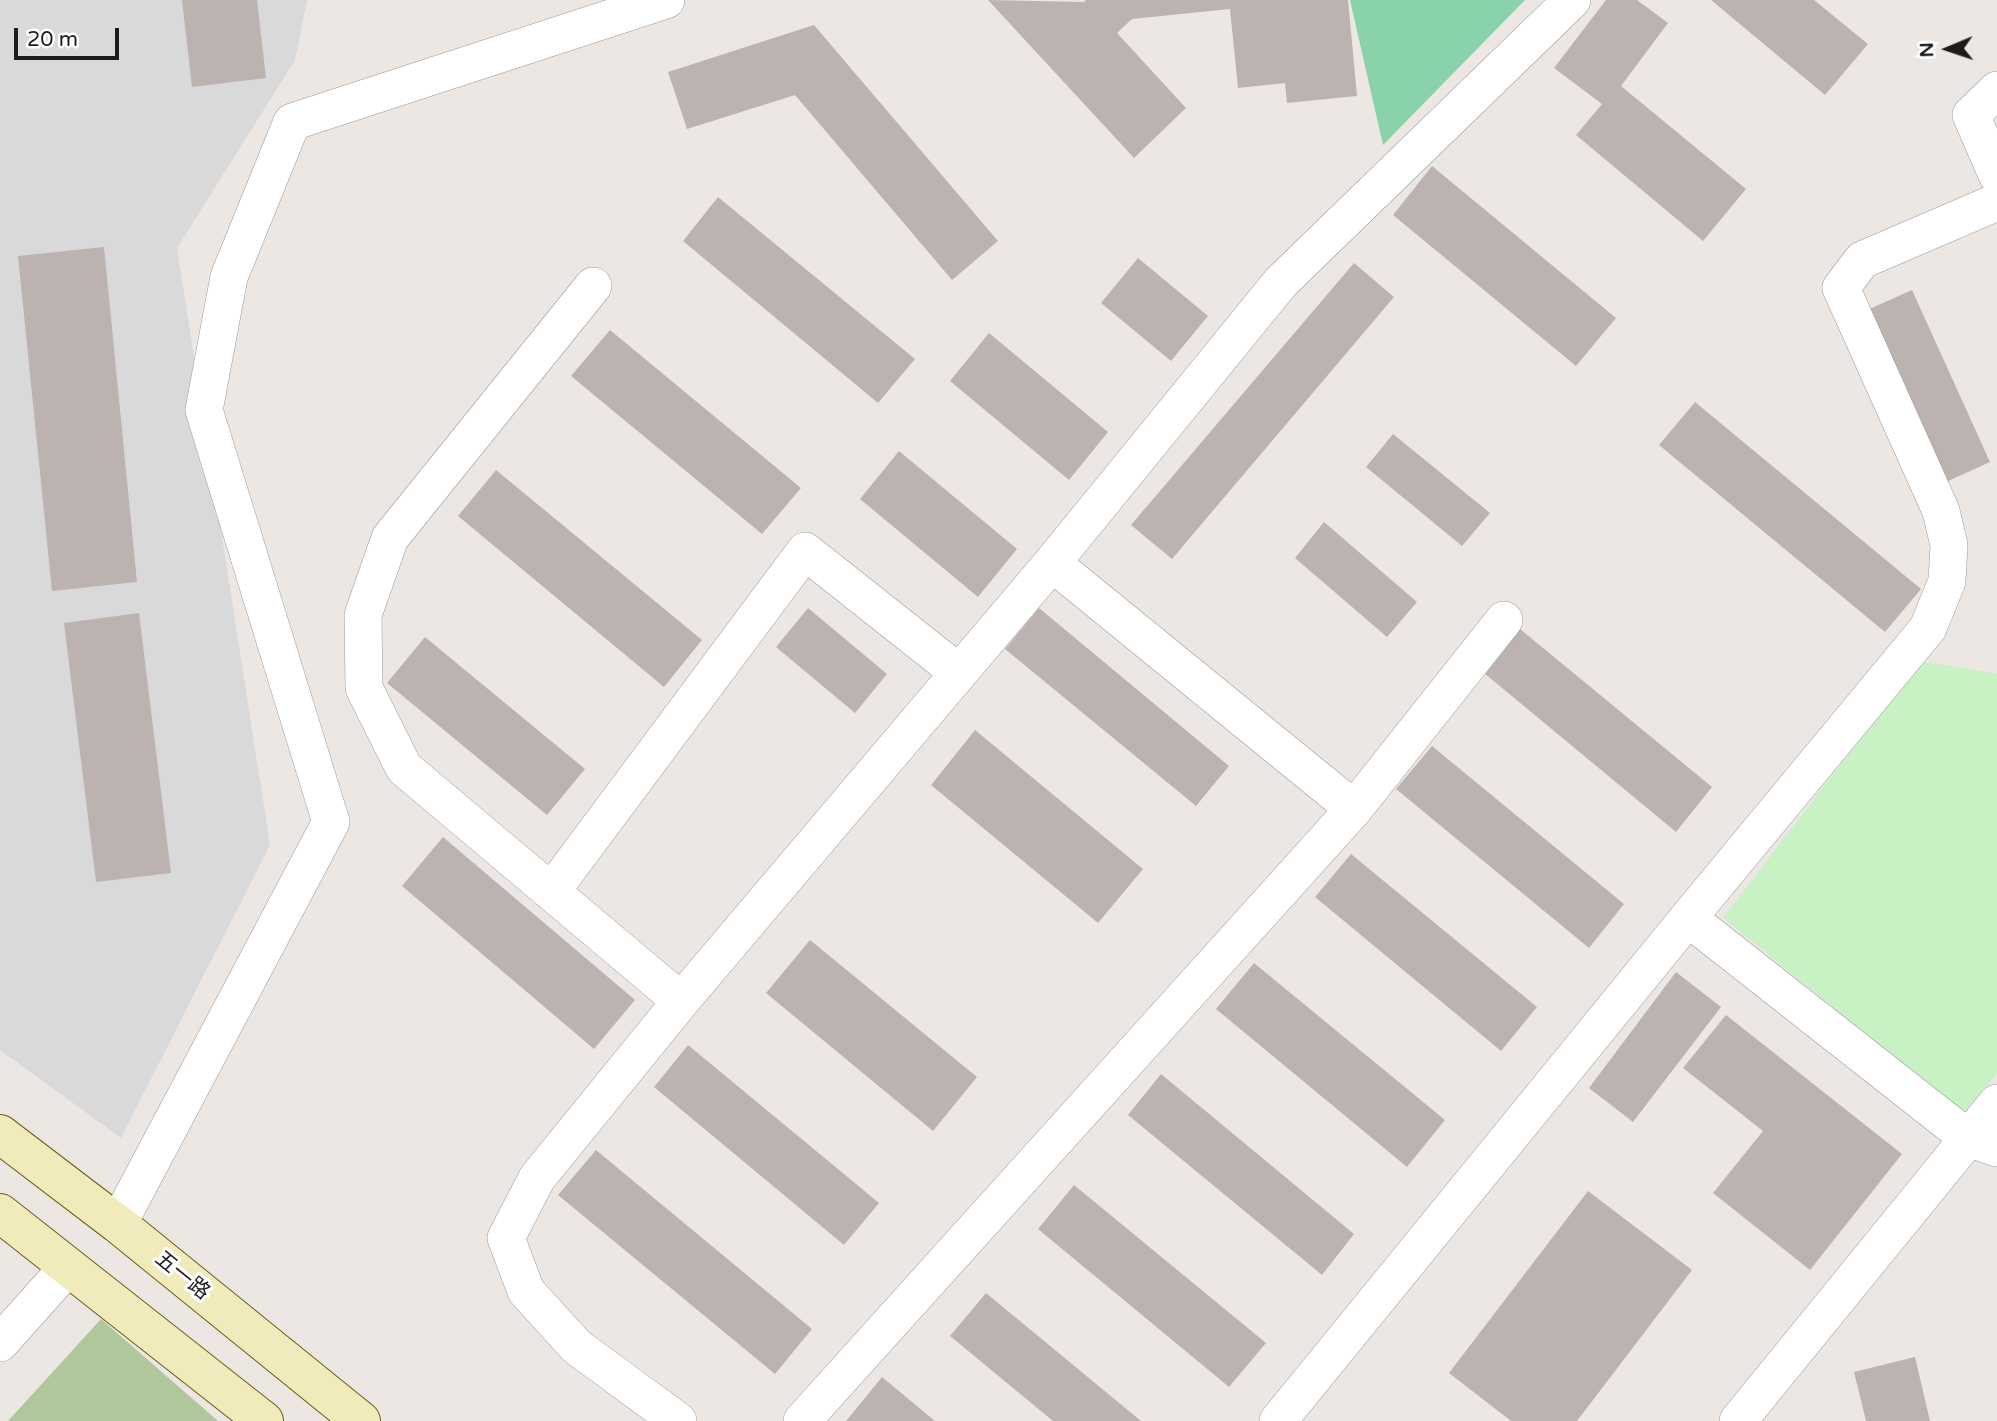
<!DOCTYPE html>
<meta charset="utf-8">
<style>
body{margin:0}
#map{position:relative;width:1997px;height:1421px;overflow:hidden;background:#ece7e3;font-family:"Varela Round",sans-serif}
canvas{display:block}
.north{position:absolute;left:1913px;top:14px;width:70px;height:70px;-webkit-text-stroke:5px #fff;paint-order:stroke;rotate:268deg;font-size:19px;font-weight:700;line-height:28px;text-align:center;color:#1c1c1c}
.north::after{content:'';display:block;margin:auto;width:24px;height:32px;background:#1c1c1c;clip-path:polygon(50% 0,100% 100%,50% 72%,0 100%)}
.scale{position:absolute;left:14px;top:28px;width:105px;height:32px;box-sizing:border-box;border:4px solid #1c1c1c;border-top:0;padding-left:9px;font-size:21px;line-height:24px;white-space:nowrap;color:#1c1c1c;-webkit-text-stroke:5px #fff;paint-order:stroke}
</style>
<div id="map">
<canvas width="1997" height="1421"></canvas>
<div class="north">N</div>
<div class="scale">20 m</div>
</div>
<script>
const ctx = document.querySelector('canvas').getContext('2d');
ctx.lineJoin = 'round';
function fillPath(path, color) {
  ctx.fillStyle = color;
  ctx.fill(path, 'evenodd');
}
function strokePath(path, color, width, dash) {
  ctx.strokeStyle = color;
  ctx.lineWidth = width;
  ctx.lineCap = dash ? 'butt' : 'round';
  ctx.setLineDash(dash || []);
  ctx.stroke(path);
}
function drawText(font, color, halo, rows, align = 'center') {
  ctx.font = font + ' "Varela Round","Noto Sans SC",sans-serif';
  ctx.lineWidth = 6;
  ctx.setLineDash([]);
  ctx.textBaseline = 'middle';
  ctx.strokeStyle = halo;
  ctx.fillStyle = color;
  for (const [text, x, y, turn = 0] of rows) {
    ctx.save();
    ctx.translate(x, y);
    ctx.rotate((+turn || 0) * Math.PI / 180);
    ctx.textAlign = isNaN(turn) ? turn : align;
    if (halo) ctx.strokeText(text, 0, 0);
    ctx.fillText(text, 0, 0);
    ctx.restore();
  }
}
fillPath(new Path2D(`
 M0,0h307l-12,60 -118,188 93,597 -149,293 -121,-88z`), '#dad9d9');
fillPath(new Path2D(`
 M101,1319l117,102h-210z`), '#b0c79c');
fillPath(new Path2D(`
 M1920,661l77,13v399l-33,40 -241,-195z`), '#c8f2c4');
fillPath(new Path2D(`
 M1350,0h175l-142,145z`), '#89d2aa');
fillPath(new Path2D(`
 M182,0h75l9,78 -74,9z
 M988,0l96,2 2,-2h262l9,96 -70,7 -2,-20 -47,5 -8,-79 -98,10 -15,14 69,75 -52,50z
 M1606,0h31l31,23 -47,63 125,103 -43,52 -127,-106 26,-31 -48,-36z
 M1711,0h103l54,44 -43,51z
 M814,25l184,216 -46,39 -157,-185 -108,34 -19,-57z
 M1432,166l184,152 -40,48 -183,-151z
 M718,197l197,162 -37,44 -195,-162z
 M104,247l33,335 -85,9 -34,-335z
 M1138,258l70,58 -37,45 -70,-58z
 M1354,263l40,34 -222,262 -41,-34z
 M1912,290l78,172 -55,25 -79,-172z
 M610,330l191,158 -39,46 -191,-158z
 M989,333l119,99 -39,48 -119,-99z
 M1695,402l226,187 -36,43 -226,-187z
 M1393,434l97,79 -28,33 -96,-79z
 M899,451l118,98 -39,48 -118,-98z
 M496,470l206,170 -38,47 -206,-171z
 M1324,522l93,80 -30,35 -92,-79z
 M808,608l79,66 -32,39 -79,-66z
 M1039,608l190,158 -33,40 -191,-157z
 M139,613l32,260 -75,9 -32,-259z
 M1520,629l192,158 -36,45 -192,-159z
 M425,637l160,132 -38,46 -160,-132z
 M975,730l168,139 -45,54 -167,-138z
 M1432,746l192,158 -35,44 -193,-159z
 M443,837l192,163 -41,49 -192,-163z
 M1351,854l186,153 -36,44 -186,-154z
 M810,940l167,137 -44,54 -167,-138z
 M1254,963l191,157 -38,47 -191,-158z
 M1676,972l45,35 -88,115 -44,-34z
 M1726,1015l176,139 -92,116 -97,-77 50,-62 -80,-63z
 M688,1045l191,158 -35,42 -190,-158z
 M1161,1074l193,160 -32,41 -194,-160z
 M596,1150l216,179 -37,45 -217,-179z
 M1074,1185l192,158 -37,44 -191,-158z
 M1588,1191l104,79 -115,151h-66l-62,-48z
 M986,1293l155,128h-88l-103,-85z
 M1915,1357l15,64h-64l-12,-49z
 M882,1377l53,44h-89z`), '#bcb3b0');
const street = new Path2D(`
 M1997,90l-26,25 26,60
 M593,286l-203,252 -27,77 1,73 40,80 277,233 -144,177 -31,60 20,53 51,56 101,74
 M1052,563l302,246
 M551,892l254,-341 154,122
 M1688,918l280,220 29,10
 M681,1001l371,-438 229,-281 291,-282
 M118,1224l213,-402 -127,-412 25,-133 63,-155 374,-122
 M0,1343l68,-76
 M802,1421l552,-612 150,-189
 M1278,1421l410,-503 240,-290 19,-47 2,-36 -8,-34 -100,-223 21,-28 135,-58
 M1738,1421l259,-318`);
const secondary = new Path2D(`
 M0,1134l118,90 243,197
 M0,1213l264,208`);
strokePath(street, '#999', 38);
strokePath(secondary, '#656011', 40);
strokePath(street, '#fff', 37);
strokePath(secondary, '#f1ebbc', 38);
drawText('21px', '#1c1c1c', '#fff', [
 ["五一路",182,1276,39]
]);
</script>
